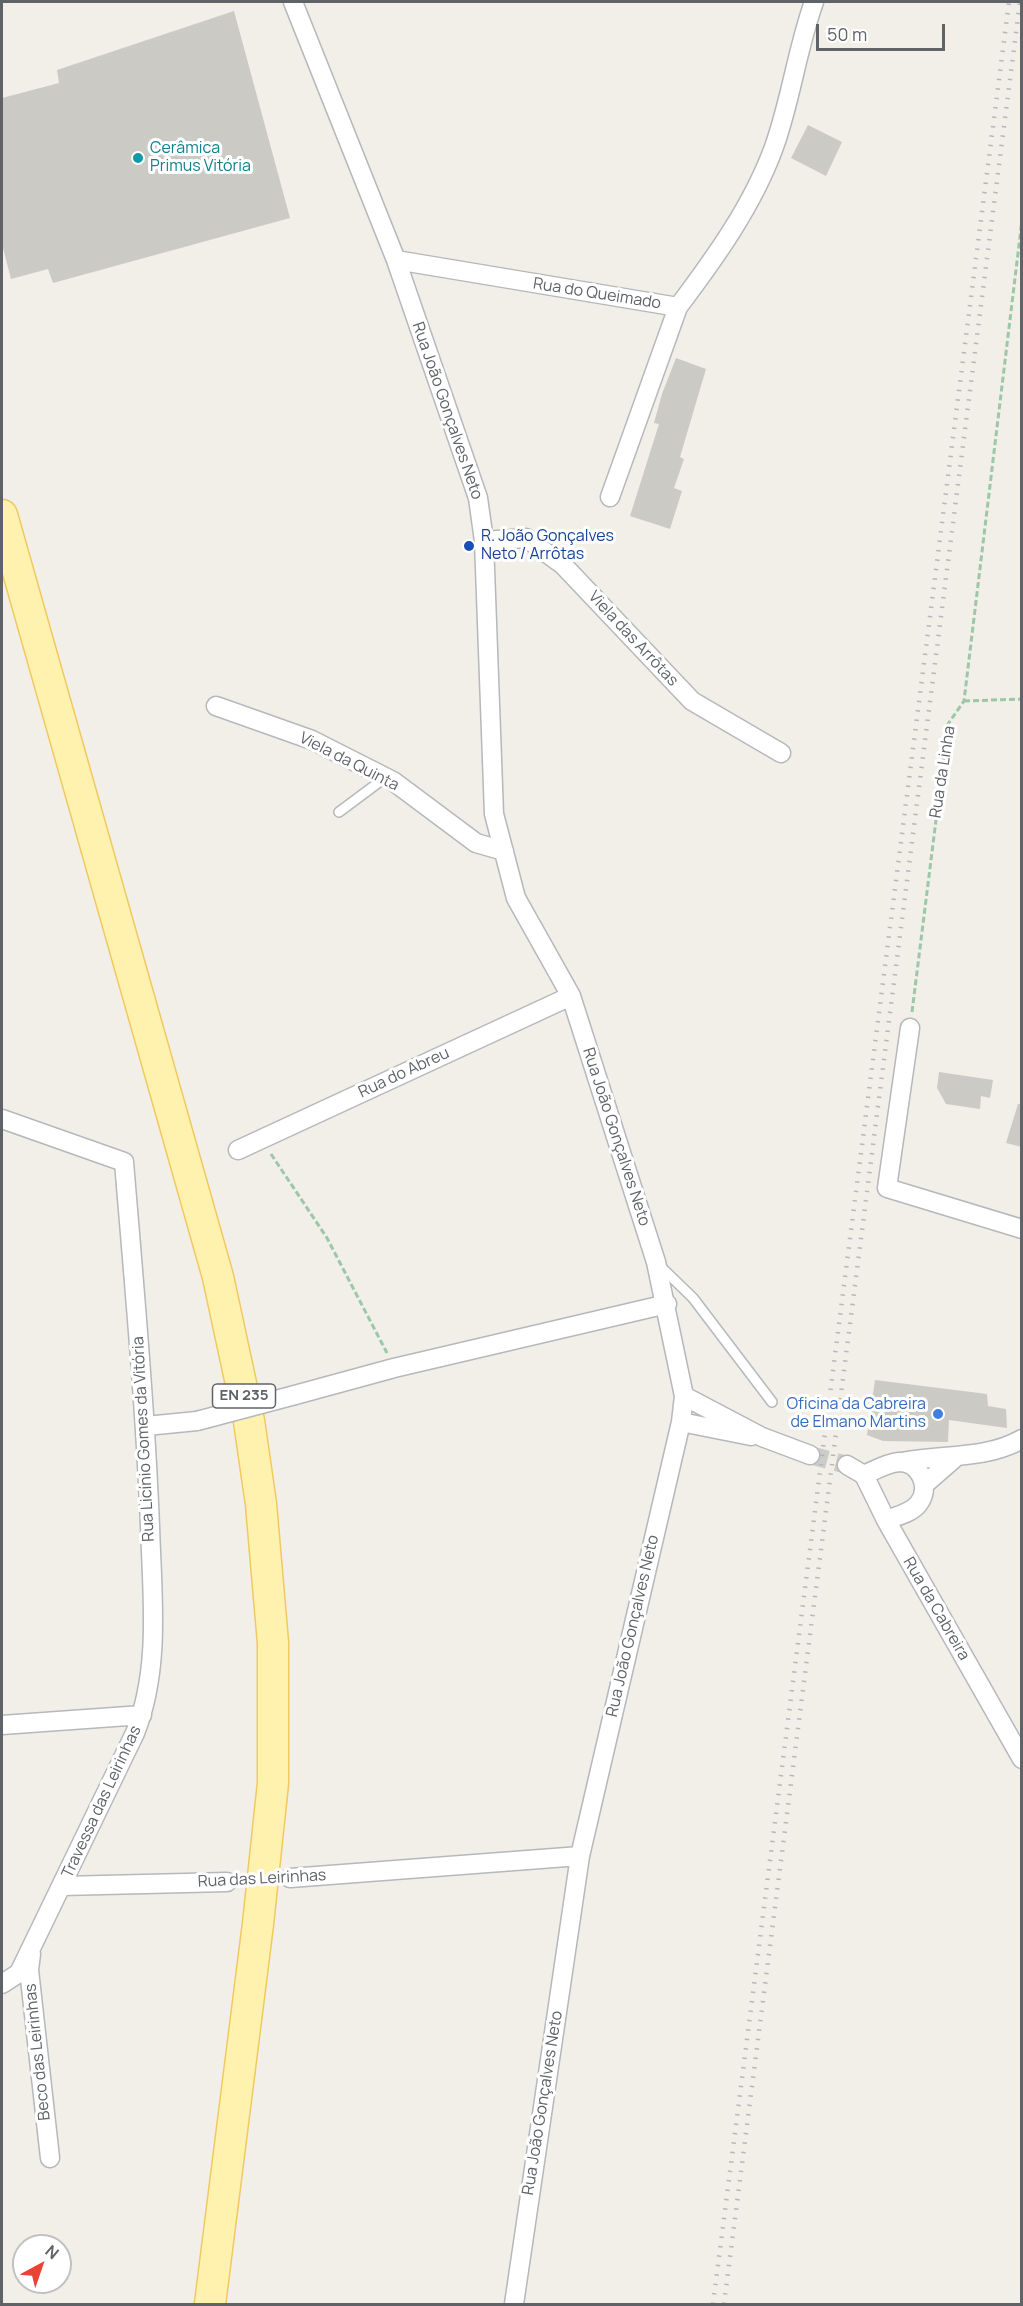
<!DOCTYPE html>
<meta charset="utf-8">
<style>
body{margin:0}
#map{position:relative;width:1023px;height:2306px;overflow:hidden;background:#f1efe8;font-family:Manrope,sans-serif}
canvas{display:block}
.frame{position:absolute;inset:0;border:3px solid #5f6368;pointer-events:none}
.north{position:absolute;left:12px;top:2234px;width:60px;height:60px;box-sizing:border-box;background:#fff;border:2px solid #bfc1c3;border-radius:50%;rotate:40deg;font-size:16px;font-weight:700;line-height:24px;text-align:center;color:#5f6368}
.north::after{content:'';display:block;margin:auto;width:21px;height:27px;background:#ea4335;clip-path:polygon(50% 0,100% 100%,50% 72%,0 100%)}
.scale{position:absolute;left:816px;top:24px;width:129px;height:27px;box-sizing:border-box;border:3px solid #5f6368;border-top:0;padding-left:8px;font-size:18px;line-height:21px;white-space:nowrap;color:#5f6368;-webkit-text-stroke:4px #fff;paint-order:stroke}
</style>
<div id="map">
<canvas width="1023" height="2306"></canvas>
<div class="frame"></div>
<div class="north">N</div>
<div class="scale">50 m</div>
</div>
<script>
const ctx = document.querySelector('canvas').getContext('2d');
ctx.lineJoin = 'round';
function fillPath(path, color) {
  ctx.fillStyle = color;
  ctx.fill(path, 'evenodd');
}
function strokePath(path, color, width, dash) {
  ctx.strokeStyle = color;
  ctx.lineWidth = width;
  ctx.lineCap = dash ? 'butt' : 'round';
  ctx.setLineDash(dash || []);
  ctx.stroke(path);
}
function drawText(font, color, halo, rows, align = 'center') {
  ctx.font = font + ' Manrope,sans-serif';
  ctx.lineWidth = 6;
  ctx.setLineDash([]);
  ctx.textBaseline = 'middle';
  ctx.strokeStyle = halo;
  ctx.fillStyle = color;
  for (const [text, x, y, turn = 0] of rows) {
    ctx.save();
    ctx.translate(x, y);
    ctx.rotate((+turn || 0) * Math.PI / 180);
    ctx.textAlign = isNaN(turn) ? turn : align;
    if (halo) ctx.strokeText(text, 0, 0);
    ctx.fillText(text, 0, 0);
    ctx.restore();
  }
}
fillPath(new Path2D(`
 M234,11l56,207 -237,65 -5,-14 -37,10 -9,-35v-146l57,-15 -2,-13z
 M808,125l34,17 -16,34 -35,-18z
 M676,358l30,11 -26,88 4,2 -10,29 8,3 -12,38 -40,-13 29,-92 -5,-1 8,-29z
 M939,1072l54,8 -3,18 -9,-2 -1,13 -34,-5 -9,-16z
 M1018,1104h4v43l-16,-4z
 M875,1380l112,14 1,12 18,3 1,19 -58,-8 -1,22 -65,-1 -16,-6z`), '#cccac5');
strokePath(new Path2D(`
 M810,1455l37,10`), '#ccccc8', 18, [18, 9]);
const service = new Path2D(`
 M339,812l47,-35
 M660,1266l33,32 79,104`);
const minor = new Path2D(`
 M293,2l103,258 82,238 6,43 10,273 22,84 55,98 85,266 28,134 -3,26 -101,434 -66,448
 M396,260l282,47c37,-49 75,-102 96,-160 17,-47 23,-98 40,-145
 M610,497l68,-190
 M484,541l42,-3 37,27 129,136 89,52
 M216,706l96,34 81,41 83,62 28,8
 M910,1028l-23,160 135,41
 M2,1119l122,43c10,121 21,242 26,364 2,68 11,142 -15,207l-116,240 -17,11
 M238,1150l333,-154
 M295,1395l99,-27 273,-64
 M684,1396l78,41 48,18
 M681,1422l70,14
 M146,1426l51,-5
 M902,1462c40,-8 83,-2 120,-23
 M847,1465l17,10 22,45 136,239
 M864,1475c11,-5 23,-12 35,-13 21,0 32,25 20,41 -7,10 -22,13 -33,17
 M925,1484l31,-27
 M2,1725l140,-10
 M290,1878l290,-22
 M62,1886l165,-4
 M31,1954l-2,16 21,188`);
const primary = new Path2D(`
 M2,515l216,762 31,144 12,83 12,139v140l-15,141 -48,380`);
strokePath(service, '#b5b8bc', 12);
strokePath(minor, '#b5b8bc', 21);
strokePath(primary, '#f2c960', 33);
strokePath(new Path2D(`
 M964,701l58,-2
 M912,1012l36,-288 16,-23 58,-481
 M271,1154l56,84 60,115`), '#9cc7a9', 3, [6, 3]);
strokePath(service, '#fff', 9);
strokePath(minor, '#fff', 18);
strokePath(primary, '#fff2af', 30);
strokePath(new Path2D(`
 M713,2304l296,-2302
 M724,2304l296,-2302`), '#b6b7b8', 4.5, [1.5, 8]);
const minorBridge = new Path2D(`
 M197,1421l98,-26`);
strokePath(minorBridge, '#b5b8bc', 21, []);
strokePath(new Path2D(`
 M227,1882l63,-4`), '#9cc7a9', 3, [6, 3]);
strokePath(minorBridge, '#fff', 18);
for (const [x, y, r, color] of [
 [138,158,6,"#0f9aa8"],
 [469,546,6,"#1a4fb4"],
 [938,1414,6,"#3f7fe0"]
]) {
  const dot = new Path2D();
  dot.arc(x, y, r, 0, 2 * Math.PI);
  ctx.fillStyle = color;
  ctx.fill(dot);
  strokePath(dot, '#fff', 2);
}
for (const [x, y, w] of [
 [244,1396,63]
]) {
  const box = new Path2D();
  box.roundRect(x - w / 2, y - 12, w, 24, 4.5);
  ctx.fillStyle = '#fff';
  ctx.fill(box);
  strokePath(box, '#5f6368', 1.5);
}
drawText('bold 15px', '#5f6368', null, [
 ["EN 235",244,1396]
]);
drawText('16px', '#0d838f', '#fff', [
 ["Cerâmica",150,149],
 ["Primus Vitória",150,167]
], 'left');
drawText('16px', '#5f6368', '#fff', [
 ["Rua do Queimado",597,294,9],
 ["Rua João Gonçalves Neto",447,411,71],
 ["Viela das Arrôtas",633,639,47],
 ["Viela da Quinta",349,762,27],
 ["Rua da Linha",943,772,-81],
 ["Rua do Abreu",404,1073,-25],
 ["Rua João Gonçalves Neto",616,1137,72],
 ["Rua Licínio Gomes da Vitória",144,1439,-93],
 ["Rua da Cabreira",936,1609,60],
 ["Rua João Gonçalves Neto",633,1626,-77],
 ["Travessa das Leirinhas",102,1802,-65],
 ["Rua das Leirinhas",262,1879,-3],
 ["Beco das Leirinhas",38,2052,-96],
 ["Rua João Gonçalves Neto",543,2103,-81]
]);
drawText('16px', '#164399', '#fff', [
 ["R. João Gonçalves",481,537],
 ["Neto / Arrôtas",481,555]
], 'left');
drawText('16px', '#366cbe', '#fff', [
 ["Oficina da Cabreira",926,1405],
 ["de Elmano Martins",926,1423]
], 'right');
</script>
